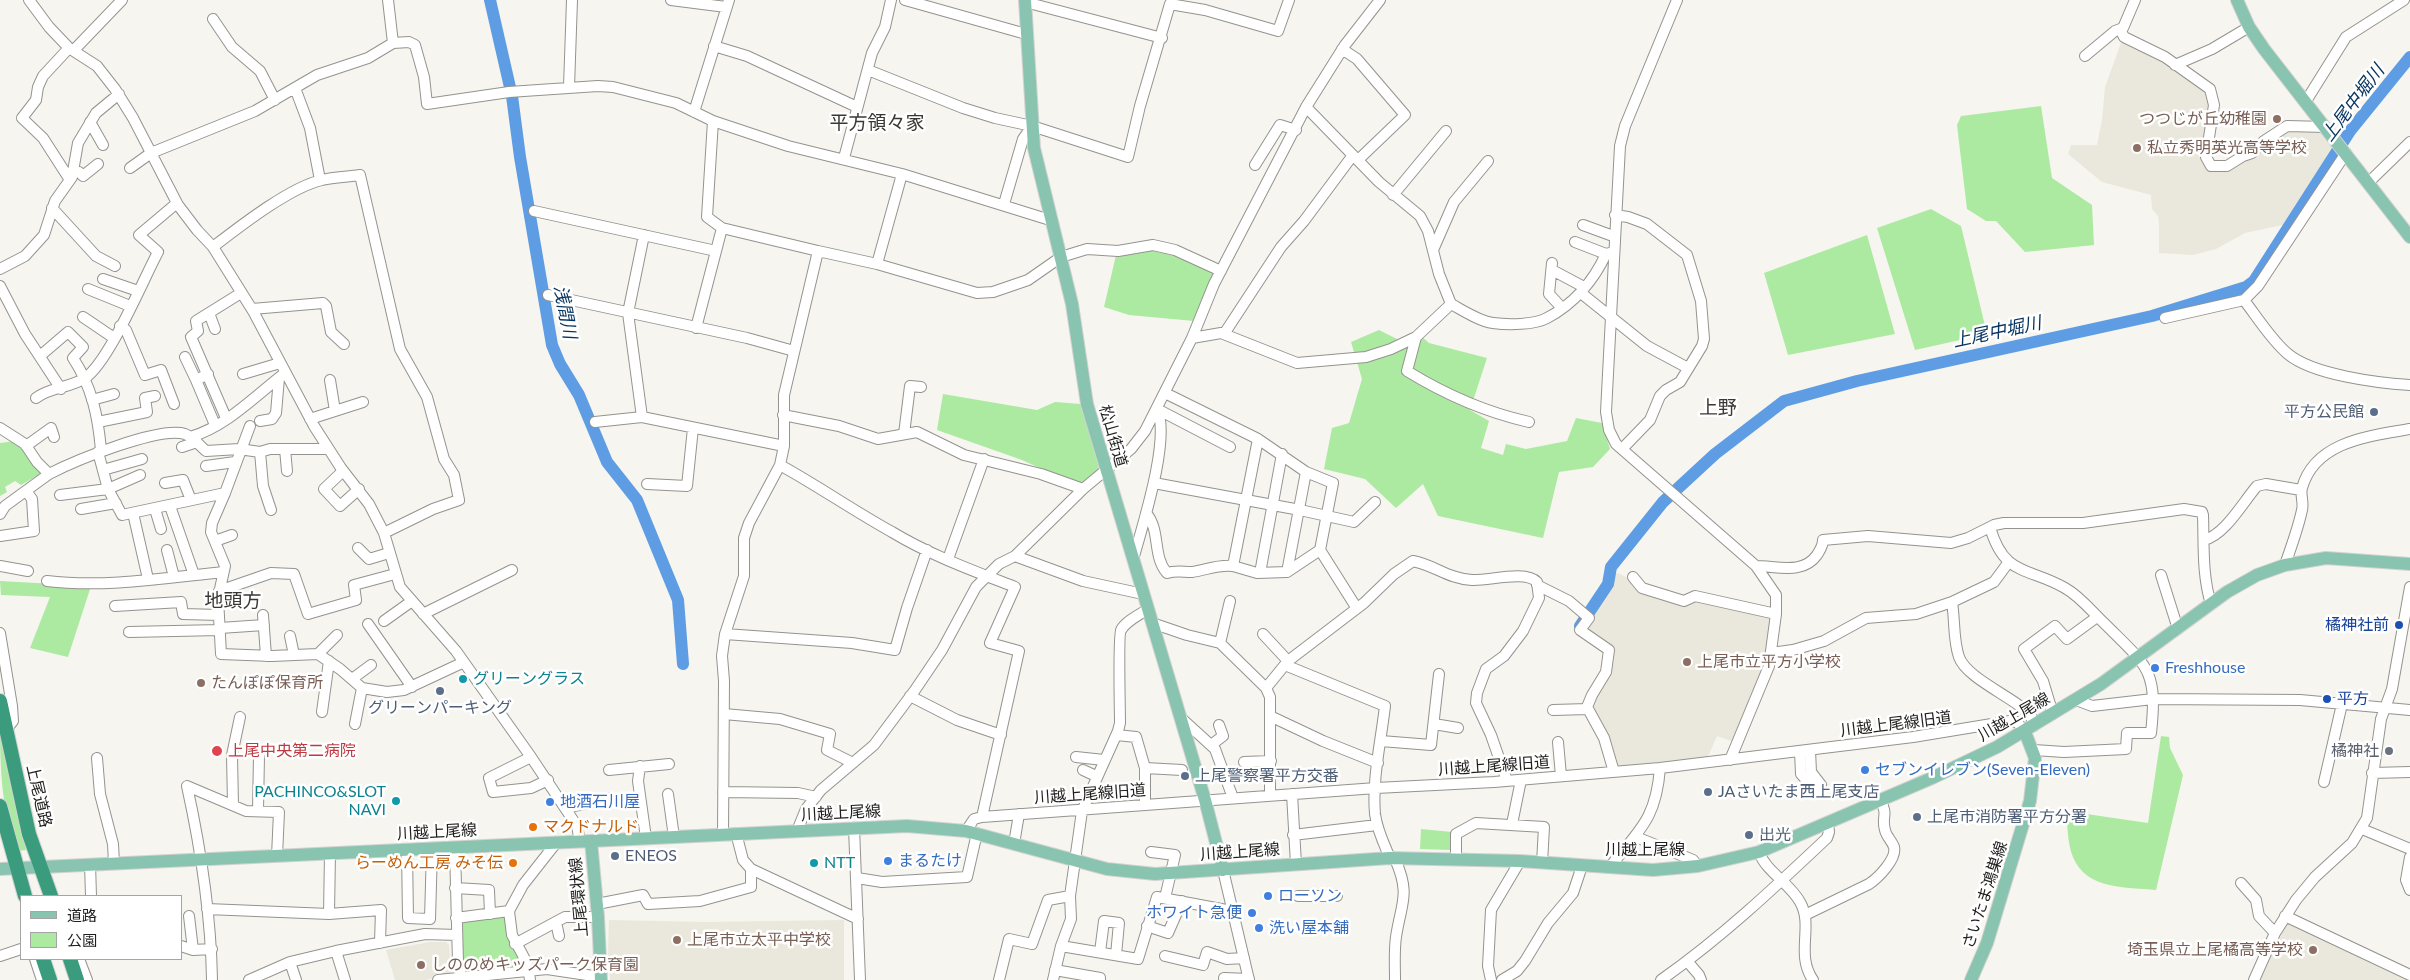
<!DOCTYPE html>
<meta charset="utf-8">
<style>
body{margin:0}
#map{position:relative;width:2410px;height:980px;overflow:hidden;background:#f6f5f0;font-family:Lato,"Noto Sans JP",sans-serif}
canvas{display:block}
.legend{position:absolute;left:20px;top:895px;width:162px;height:65px;box-sizing:border-box;background:#fff;border:1px solid #a6a5a5;margin:0;padding:6px 9px;list-style:none;font-size:15px;color:#201f1e}
.legend li{display:flex;align-items:center;gap:10px;height:25px}
.legend b{width:25px;border:1px solid #a6a5a5}
</style>
<div id="map">
<canvas width="2410" height="980"></canvas>
<ul class="legend">
<li><b style="height:6px;background:#89c4b1"></b>道路</li>
<li><b style="height:14px;background:#aceaa1"></b>公園</li>
</ul>
</div>
<script>
const ctx = document.querySelector('canvas').getContext('2d');
ctx.lineJoin = 'round';
function fillPath(path, color) {
  ctx.fillStyle = color;
  ctx.fill(path, 'evenodd');
}
function strokePath(path, color, width, dash) {
  ctx.strokeStyle = color;
  ctx.lineWidth = width;
  ctx.lineCap = dash ? 'butt' : 'round';
  ctx.setLineDash(dash || []);
  ctx.stroke(path);
}
function drawText(font, color, halo, rows, align = 'center') {
  ctx.font = font + ' Lato,"Noto Sans JP",sans-serif';
  ctx.lineWidth = 5;
  ctx.setLineDash([]);
  ctx.textBaseline = 'middle';
  ctx.strokeStyle = halo;
  ctx.fillStyle = color;
  for (const [text, x, y, turn = 0] of rows) {
    ctx.save();
    ctx.translate(x, y);
    ctx.rotate((+turn || 0) * Math.PI / 180);
    ctx.textAlign = isNaN(turn) ? turn : align;
    if (halo) ctx.strokeText(text, 0, 0);
    ctx.fillText(text, 0, 0);
    ctx.restore();
  }
}
fillPath(new Path2D(`
 M2122,40l41,20 42,31 5,10 -8,52 3,14 7,5 19,-2 12,-9 12,-2 10,-13 24,-16 31,1 15,19 -48,74 -42,9 -29,16 -23,6 -34,-2v-27l-1,-10 -6,-7 -1,-14 -49,-13 -34,-28 3,-9h26l5,-25 3,-33z
 M1618,573l12,6 10,10 132,25 -10,63 -12,28 -19,36 -14,-5 -10,23 -89,8 -28,-61 21,-57 -27,-21 28,-42 3,-12z
 M609,920l97,2 138,-2v60h-234l-2,-25z
 M2290,922l120,55v3h-150l27,-57z
 M430,942h16l3,3 2,30 -26,5h-30l-9,-30z`), '#eae8dc');
fillPath(new Path2D(`
 M2041,106l11,72 40,27 2,40 -69,7 -29,-31h-10l-19,-12 -10,-84 4,-9z
 M1931,209l30,17 26,108 -72,16 -38,-122z
 M1867,235l28,99 -107,21 -24,-82z
 M1153,249l20,5 42,18 -21,49 -65,-6 -25,-8 12,-52 19,-2z
 M1379,330l30,15 12,-9 8,7 58,15 -17,52 19,11 -8,27 22,7 3,-11 20,5 41,-8 9,-23 26,5 8,26 -17,18 -34,5 -16,66 -105,-22 -15,-32 -27,24 -31,-29 -41,-10 8,-41 17,-5 13,-44 -11,-37z
 M943,394l94,16 18,-8 26,2 19,68 -20,14 -58,-26 -85,-30z
 M15,441l8,6 19,26 -21,12 -6,-4 -10,6 2,5 -7,4v-53z
 M0,581l91,5 -23,71 -38,-9 20,-51 -49,-2z
 M0,714l25,125 1,11 -9,1c-17,-46 -17,-88 -17,-137z
 M2161,736l8,1 1,11 13,27 -27,115c-29,-3 -70,0 -83,-33 -6,-14 -5,-31 -7,-46l82,12z
 M1421,829l31,3v15l-2,3 -30,-1z
 M504,916l4,1 17,49 -1,3 -58,5 -3,-2 -4,-22 2,-30z`), '#aceaa1');
strokePath(new Path2D(`
 M490,0l22,96 8,61 32,188 8,19 19,31 28,67 30,38 41,100 5,64
 M1580,626l28,-42 3,-17 52,-65 52,-48 69,-53 73,-20 295,-65 94,-29 8,-6 96,-150 60,-74`), '#5e9ce3', 12);
const minor = new Path2D(`
 M29,0l20,27 20,21 28,18 18,23 18,29 45,87 19,25 16,17 40,64 61,115 27,42 28,36 15,29 16,54 56,64 75,106 46,69 3,16
 M388,0l5,43
 M671,0l55,7
 M905,0l121,34
 M1677,0l-52,126 -5,20 -14,266 3,18 7,14 140,122 20,29v19l-7,52 -39,94
 M1025,2l137,36
 M213,19l19,28 28,24 15,29
 M2120,29l4,8 41,20 45,32 4,16 -8,52 5,9h16l16,-10 9,-3 12,-12 23,-15 39,1
 M714,46l33,10 110,51
 M69,48l-26,28 -5,11 -2,13 -14,18 21,20 27,42
 M1342,49l15,10 48,56 -47,45
 M74,50l48,-50
 M2085,56l30,-25 8,-3 12,-28
 M2175,65l37,-16 37,-22
 M868,70l95,38 32,10 37,8 96,31 12,-51 30,-102 35,6 73,21 11,-31
 M569,87l3,-87
 M295,88l15,40 10,52
 M2306,101l40,-64 58,-37
 M1306,107l73,75 41,34 8,15 11,43 12,30c13,7 28,17 42,19 15,2 41,2 54,-5 27,-14 47,-38 59,-64l7,-2
 M694,112l35,-112
 M713,121l-6,96 15,11 96,23
 M90,122l13,23
 M844,158l28,-105 13,-26 6,-27
 M1255,165l25,-40 16,5
 M130,168l21,-15 104,-42 62,-36 51,-17 25,-15 16,-1 6,3 9,32 3,27 82,-12 89,-6 15,1 63,16 37,18 75,25 114,28 148,46
 M74,172h5l4,4 15,-12
 M2369,182l41,-40
 M1393,195l53,-64
 M1004,204l19,-65 9,-13
 M52,208l44,48 19,10
 M534,211l182,40
 M1615,215l13,2 19,7 40,31 14,46 3,38 -2,7 -22,36 -14,8 -6,6 -10,24 -28,29
 M1583,225l30,11
 M1575,242l31,12
 M213,247c26,-20 77,-60 109,-67 12,-3 25,-3 38,-5l40,174 27,48 17,62 10,16 5,25 -26,9 -49,24
 M1433,250l21,-48 34,-41
 M1552,263l-3,31 13,14
 M877,264l25,-90
 M0,269l25,-13 19,-21 11,-34 17,-24 6,-34 18,-30 23,-19
 M1552,270l32,17
 M103,279l35,12
 M0,286l25,48 36,55
 M88,289l42,17
 M1581,293l66,53 41,22
 M548,295l199,43 47,13
 M2244,300c13,17 28,41 44,54 25,21 90,29 122,31
 M252,309l71,-6 3,3 5,26 13,12
 M209,313l6,16
 M83,317l31,21
 M2165,318l79,-18 14,-14 88,-133
 M120,326l6,4 19,45 16,-5 13,34
 M696,328l26,-100
 M1224,334l57,-87 23,-26 49,-66
 M1416,337l-9,34c39,24 78,41 122,51
 M1192,338l29,-5 76,30 69,-6 25,-8 25,-12 35,-33
 M40,356l28,-24 15,15 -10,11c19,29 25,58 28,92
 M185,357l11,23
 M208,374l-12,6 19,45
 M243,374l37,-11
 M330,380l5,31
 M1165,393l93,46 48,33 27,11 -13,67 36,57
 M36,398c14,-11 34,-10 49,-20 24,-16 58,-98 73,-126l-19,-17 38,-32
 M92,400l22,-6
 M1157,409l73,38
 M783,415l56,11 39,13 39,-7 47,23 77,19 42,15
 M642,417l-14,-104 16,-78
 M226,418l-35,-81 7,-6 -2,-10 45,-28
 M310,419l53,-17
 M260,421l12,-2 4,-6 3,-35
 M98,422l49,-10 -2,-14 10,-2
 M595,422l47,-5 142,29 -4,19 -31,58 -5,15v38l-19,58 -3,22 2,25 -1,153
 M0,428l25,16 12,18 12,12 -44,32 -5,8
 M904,434l6,-48 11,1
 M190,437c36,-10 66,-42 95,-64
 M26,446l25,-18 3,9
 M784,446v-51l34,-144 59,13 100,29 16,-1 35,-12 33,-23 26,-8 31,2 35,-6 22,5 46,21
 M182,447l15,-5
 M285,449l2,22
 M98,452l10,37 14,26 103,-22 25,-67
 M260,452l3,34 8,24
 M780,465c38,21 74,46 112,67 38,23 82,39 123,55l-25,56 29,8 -37,166
 M206,466l29,-4
 M103,470l39,-11
 M343,471l-19,18 16,17 19,-17
 M49,474c25,-13 110,-48 136,-40 8,3 14,11 21,17l33,-2 21,3 10,-3h58
 M165,483l18,-3 8,20
 M1154,483l146,27 54,12 21,-20
 M647,484l40,2 6,-58
 M225,493l-13,30 -1,9 14,34 -7,32 3,56 51,2 46,-2 22,15 22,19 25,4 17,-2 60,-28
 M60,495l48,-6 32,-14
 M170,506l24,69
 M81,509l35,-6
 M155,509l6,20
 M133,513l15,66
 M1146,513c15,17 6,43 21,60 9,-3 16,-1 25,-1 14,-2 27,-8 41,-6l25,-127
 M1990,527c14,50 39,40 75,61 16,9 27,24 40,36 42,42 53,45 46,109h-24l-1,16 -62,3 -30,-2
 M0,536l34,-5 -2,-32 -6,-8
 M2204,540c21,-5 39,-38 53,-54l9,-2 35,6
 M215,541l17,-6
 M358,548l11,11 20,-6
 M167,550l7,27
 M1015,556l68,25 60,13
 M948,559l36,-100
 M1133,560c9,-33 38,-122 24,-151
 M2285,565c6,-18 13,-36 17,-55 2,-7 -2,-16 0,-22 13,-47 68,-52 108,-59
 M0,566l28,5
 M1233,566l24,7 30,-1 33,-22
 M1756,566c21,0 47,9 61,-11 3,-5 6,-9 6,-15l45,-4 83,7 17,-5 26,-13 10,-2h79l101,-14 18,3 1,3c1,30 -1,60 8,89
 M1287,572l19,-100
 M1260,573l22,-119
 M2161,575l17,54
 M1633,577l9,11 42,13 11,-5 81,18
 M47,581c58,7 118,-3 176,-9
 M1537,585l32,16 20,17 -9,12 29,20 -3,22 -14,23 -5,12 17,31 10,34
 M219,591l52,-18 23,1 14,40 48,-14 -2,-15 41,-11
 M1952,602c3,18 1,38 7,55 7,20 49,38 66,53l6,6 3,10
 M115,606l66,-4 2,12 36,1
 M423,614l89,-44
 M263,615l3,41
 M384,621l28,-20
 M1152,623l35,12 33,8 46,45 4,9v98
 M368,624l44,63
 M220,628l44,-3
 M129,632l91,-2
 M0,633l12,73 1,15 -7,9
 M725,634l127,9 43,7 12,-42 20,-58
 M1263,634l25,27
 M290,636l4,19
 M1220,643l10,-42
 M1771,653l22,-3 31,-9 42,-23 50,-4 36,-12 42,-20 14,-19
 M318,654l19,-19
 M1285,665l100,41c-4,35 -13,73 -10,108 2,16 9,30 15,44
 M352,679l19,-14
 M1266,688l22,-27 76,-58 30,-29 19,-13c21,4 36,18 59,19 17,1 53,-10 65,2l2,16 -16,33 -19,25 -18,13 -9,24 -1,10 15,32 16,46
 M910,696l47,24 44,15
 M2076,700l16,6 61,-7 147,1 110,10
 M1553,710l35,-1
 M322,712l7,-51
 M724,714l56,5 50,15 -3,16 26,13
 M2053,714l-10,-33 -19,-32 31,-23 12,13 30,-22
 M1270,716l53,25 55,22
 M1181,718l34,31 18,49
 M355,724l7,-36
 M1434,724l24,4
 M1117,735l19,2 9,31v37
 M1381,741l50,4 8,-71
 M1558,742l3,34
 M1211,745l12,-9 -4,-11
 M1800,751l1,23 15,17 5,-6 -10,-13 -1,-22
 M531,757l-42,21 4,14 38,-4 17,-8
 M1076,757l28,3
 M97,758l3,36 13,50 1,19
 M1244,762l27,-1
 M640,766l-2,15 8,57
 M1145,768l37,2
 M609,770l60,-6
 M1083,770l13,6
 M2372,773l38,-1
 M2324,782l18,-78
 M723,792l75,1 18,4
 M668,794l6,43
 M1292,794l4,70
 M233,805l-1,-50 8,-38
 M566,808l45,-10
 M258,811l1,-56
 M1512,824l9,-44
 M854,828l6,152
 M2362,829l48,20
 M797,831l9,-22 15,-19 53,-45 41,-55 27,-40 34,-63 23,-23 16,-8 68,-67 48,-40 14,-18 47,-93 22,-54 92,-177 39,-62 35,-45
 M966,831l8,-12 8,-2 394,-29 118,-6 166,-14 253,-31 97,-16 7,1 8,10
 M736,833l7,27 8,9 107,50
 M1293,835l84,-10
 M1636,837l57,23 5,6
 M1014,844l5,-30
 M455,848l3,115 4,17
 M407,850l1,68 22,1 2,-70
 M1151,852l24,3 -10,43
 M1759,852c7,20 31,31 41,50 14,24 -5,52 13,78
 M2410,857l-4,23 4,10
 M1395,859c16,36 6,44 1,78 -2,14 -1,29 -1,43
 M1456,859v-25l20,-11 68,4 -2,36
 M90,864l1,32
 M1609,868c30,-38 47,-48 51,-100
 M1223,870l26,110
 M857,878l25,4 85,-5 10,-44
 M2241,883l15,17 3,16 16,17
 M455,888l34,2 1,24
 M1298,896h39
 M597,904l46,-9 5,9 52,-3 51,-14v-18
 M207,909l122,5 52,-4 -1,33
 M509,911l14,-26 33,-42
 M329,914l1,-61
 M1805,915l64,-31c9,-6 28,-25 25,-37 -2,-6 -8,-11 -9,-17 -4,-13 4,-15 -5,-30
 M189,916l4,34
 M2285,916l125,59
 M456,918l53,-7 3,24 16,30 2,15
 M556,922l3,14
 M1147,926l21,7 14,-32
 M515,944l50,-27h33
 M181,946l12,4 19,-1
 M1061,946l77,13 19,-62 75,14
 M336,951l89,-17 32,1
 M1100,952l4,-31 15,2 -3,32
 M0,956l21,-7
 M1165,956l38,9 4,-13 20,7 17,-1
 M35,959l5,15
 M79,959l8,21
 M1687,961l12,14 2,5
 M290,962l46,-11 9,29
 M1055,970l45,8v2
 M1224,978l25,1
 M42,980l-2,-6 4,-11
 M212,980c-1,-66 -11,-130 -25,-194l59,25 33,1 -2,44
 M249,980l41,-18 6,18
 M438,980l109,-11 53,8
 M999,980l10,-41 23,5 16,-44 22,-4
 M1053,980l8,-34 10,-27 -1,-23 12,-85 36,-80 2,-8c0,-13 -2,-88 1,-93 5,-9 18,-15 27,-21
 M1491,980l-3,-14 3,-56 29,-49
 M1502,980l15,-9 8,-10 23,-38 25,-30 9,-27
 M1661,980c60,-42 113,-92 166,-142l2,-6 -1,-9
 M2254,980l21,-47 21,-33 19,-23 37,-34 15,-25 14,-99 11,-30 18,-102`);
const major = new Path2D(`
 M1025,0l9,148 38,156 15,100 118,396 18,70
 M2237,0l12,27 15,22 146,188
 M591,841l7,76 3,63
 M0,869l907,-43 59,5 141,38 48,5 235,-16 130,3 133,9 45,-4 61,-14 173,-74 65,-31 104,-63 126,-92 30,-17 28,-10 41,-7 84,6
 M1971,980l16,-37 43,-142 5,-43 -10,-26`);
const highway = new Path2D(`
 M0,701l29,133 22,62
 M0,806l25,90
 M43,959l7,21
 M70,959l7,21`);
strokePath(minor, '#94938f', 12);
strokePath(major, '#d2d2d2', 14);
strokePath(highway, '#d2d2d2', 16);
strokePath(minor, '#fff', 10);
strokePath(major, '#89c4b1', 12);
strokePath(highway, '#3a9c7d', 14);
for (const [x, y, r, color] of [
 [2277,119,5,"#8d6e63"],
 [2137,148,5,"#8d6e63"],
 [2374,412,5,"#5c6f8a"],
 [2399,625,5,"#1a4fb4"],
 [1687,662,5,"#8d6e63"],
 [2155,668,5,"#3f7fe0"],
 [463,679,5,"#0f9aa8"],
 [201,683,5,"#8d6e63"],
 [440,691,5,"#5c6f8a"],
 [2327,699,5,"#1a4fb4"],
 [217,751,6,"#e0444e"],
 [2389,751,5,"#6b7280"],
 [1865,770,5,"#3f7fe0"],
 [1185,776,5,"#5c6f8a"],
 [1708,792,5,"#5c6f8a"],
 [396,801,5,"#0f9aa8"],
 [550,802,5,"#3f7fe0"],
 [1917,817,5,"#5c6f8a"],
 [533,827,5,"#e8710a"],
 [1749,835,5,"#5c6f8a"],
 [615,856,5,"#5c6f8a"],
 [888,861,5,"#3f7fe0"],
 [513,863,5,"#e8710a"],
 [814,863,5,"#0f9aa8"],
 [1268,896,5,"#3f7fe0"],
 [1252,913,5,"#3f7fe0"],
 [1259,928,5,"#3f7fe0"],
 [677,940,5,"#8d6e63"],
 [2313,950,5,"#8d6e63"],
 [421,965,5,"#8d6e63"]
]) {
  const dot = new Path2D();
  dot.arc(x, y, r, 0, 2 * Math.PI);
  ctx.fillStyle = color;
  ctx.fill(dot);
  strokePath(dot, '#fff', 2);
}
drawText('16px', '#785e54', '#fff', [
 ["つつじが丘幼稚園",2267,119,"right"],
 ["私立秀明英光高等学校",2147,148],
 ["上尾市立平方小学校",1697,662],
 ["たんぽぽ保育所",211,683],
 ["上尾市立太平中学校",687,940],
 ["埼玉県立上尾橘高等学校",2303,950,"right"],
 ["しののめキッズパーク保育園",431,965]
], 'left');
drawText('16px', '#4e5e75', '#fff', [
 ["平方公民館",2364,412,"right"],
 ["グリーンパーキング",440,708,"center"],
 ["上尾警察署平方交番",1195,776],
 ["JAさいたま西上尾支店",1718,792],
 ["上尾市消防署平方分署",1927,817],
 ["出光",1759,835],
 ["ENEOS",625,856]
], 'left');
drawText('16px', '#201f1e', '#fff', [
 ["松山街道",1113,436,74],
 ["川越上尾線",2014,717,-30],
 ["川越上尾線旧道",1896,724,-7],
 ["川越上尾線旧道",1494,766,-4],
 ["川越上尾線旧道",1090,794,-4],
 ["上尾道路",39,796,77],
 ["川越上尾線",841,813,-3],
 ["川越上尾線",437,832,-3],
 ["川越上尾線",1645,850],
 ["川越上尾線",1240,852,-4],
 ["さいたま鴻巣線",1985,895,-72],
 ["上尾環状線",579,897,-95]
]);
drawText('16px', '#164399', '#fff', [
 ["橘神社前",2389,625],
 ["平方",2337,699,"left"]
], 'right');
drawText('16px', '#366cbe', '#fff', [
 ["Freshhouse",2165,668],
 ["セブンイレブン(Seven-Eleven)",1875,770],
 ["地酒石川屋",560,802],
 ["まるたけ",898,861],
 ["ローソン",1278,896],
 ["ホワイト急便",1242,913,"right"],
 ["洗い屋本舗",1269,928]
], 'left');
drawText('16px', '#0d838f', '#fff', [
 ["グリーングラス",473,679],
 ["PACHINCO&SLOT",386,792,"right"],
 ["NAVI",386,810,"right"],
 ["NTT",824,863]
], 'left');
drawText('16px', '#be3a42', '#fff', [
 ["上尾中央第二病院",228,751]
], 'left');
drawText('16px', '#5b616d', '#fff', [
 ["橘神社",2379,751]
], 'right');
drawText('16px', '#c56008', '#fff', [
 ["マクドナルド",543,827],
 ["らーめん工房 みそ伝",503,863,"right"]
], 'left');
drawText('italic 18px', '#04335f', '#fff', [
 ["上尾中堀川",2353,103,-53],
 ["浅間川",565,312,79],
 ["上尾中堀川",1997,332,-12]
]);
drawText('19px', '#393834', '#fff', [
 ["平方領々家",877,123],
 ["上野",1718,408],
 ["地頭方",233,601]
]);
</script>
